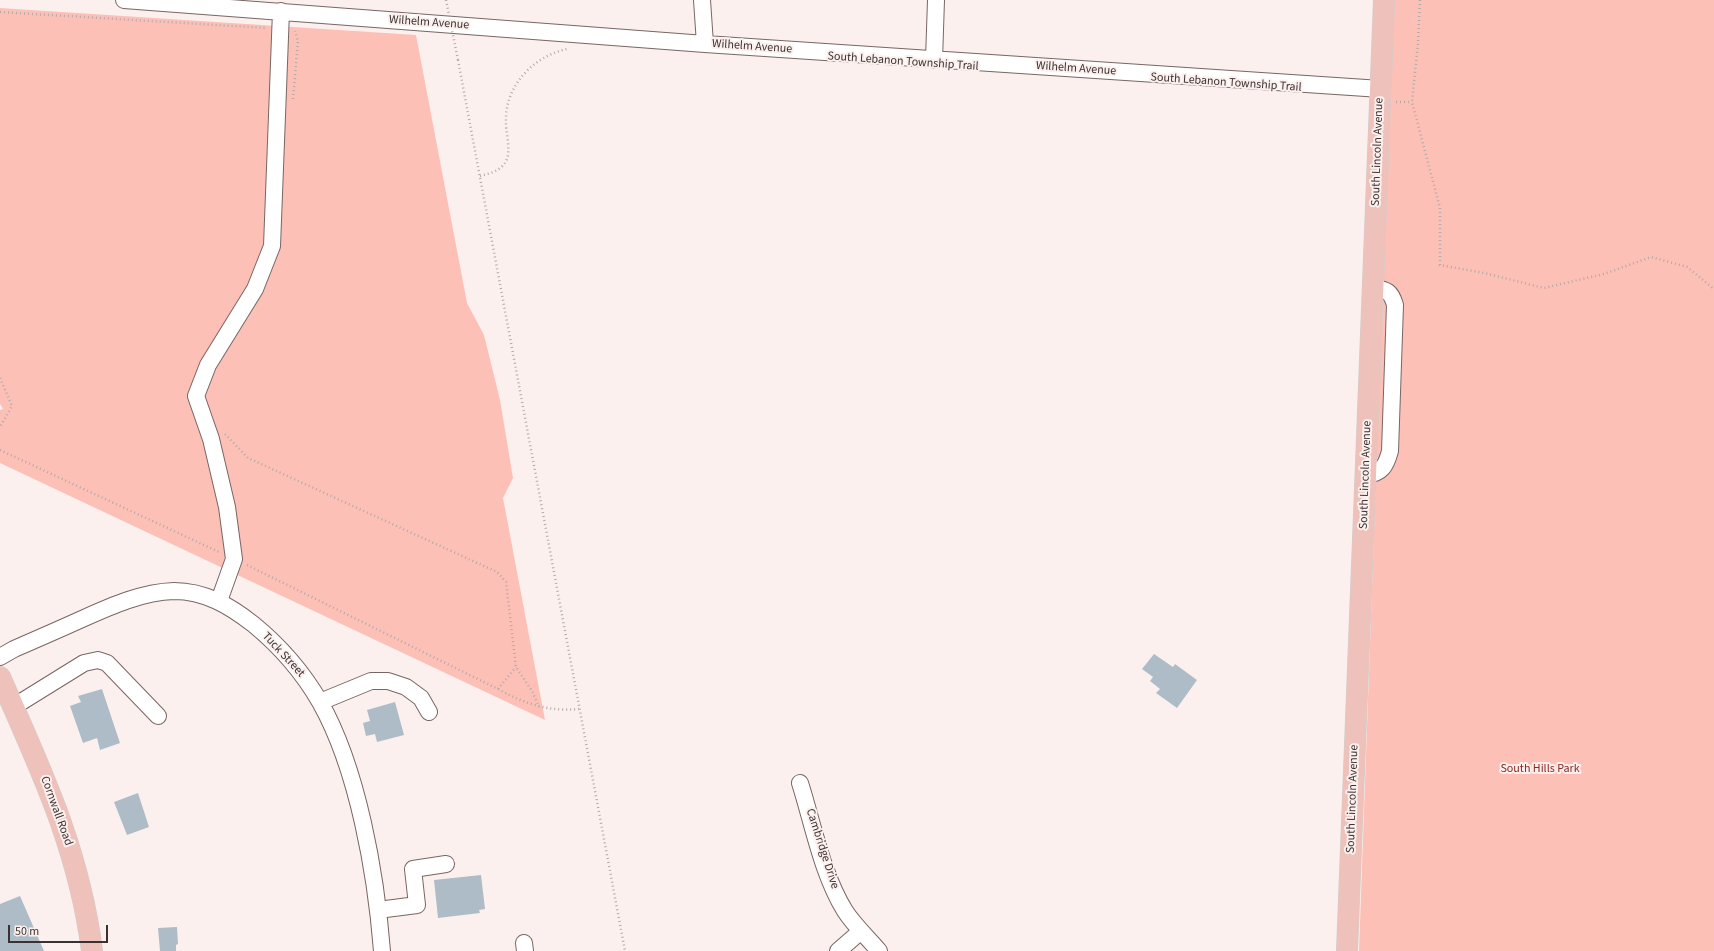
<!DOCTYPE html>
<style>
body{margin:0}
#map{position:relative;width:1714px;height:951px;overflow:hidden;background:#fcf0ee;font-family:"Source Sans 3",sans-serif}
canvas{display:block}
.scale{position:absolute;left:8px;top:925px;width:100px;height:18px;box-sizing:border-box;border:2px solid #3a3231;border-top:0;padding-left:5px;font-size:12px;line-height:14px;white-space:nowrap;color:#3a3231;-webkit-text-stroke:3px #fcf0ee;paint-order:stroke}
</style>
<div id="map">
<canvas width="1714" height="951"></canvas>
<div class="scale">50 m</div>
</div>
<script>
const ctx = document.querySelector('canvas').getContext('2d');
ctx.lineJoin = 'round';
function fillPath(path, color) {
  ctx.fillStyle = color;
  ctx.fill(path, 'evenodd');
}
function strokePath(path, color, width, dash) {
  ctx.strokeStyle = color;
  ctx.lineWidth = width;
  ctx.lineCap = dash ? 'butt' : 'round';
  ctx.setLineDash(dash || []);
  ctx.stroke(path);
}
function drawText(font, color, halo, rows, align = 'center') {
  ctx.font = font + ' "Source Sans 3",sans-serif';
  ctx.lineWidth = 4;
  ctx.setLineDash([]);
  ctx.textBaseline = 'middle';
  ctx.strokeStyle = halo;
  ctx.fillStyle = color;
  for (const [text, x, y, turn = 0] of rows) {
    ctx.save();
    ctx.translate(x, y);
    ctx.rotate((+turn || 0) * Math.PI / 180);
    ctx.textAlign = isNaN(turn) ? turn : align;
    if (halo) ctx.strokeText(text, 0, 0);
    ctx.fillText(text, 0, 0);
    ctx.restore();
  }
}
fillPath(new Path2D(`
 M1393,0h321v951h-355z
 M0,8l416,27 51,268 17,32 16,65 13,78 -10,20 42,222 -545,-257v-53l3,-1 -3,-5z`), '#fcc0b7');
fillPath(new Path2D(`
 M1154,654l19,13 2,-3 22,16 -20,28 -21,-15 4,-4 -10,-8 3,-4 -11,-8z
 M102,689l18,54 -20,7 -3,-12 -14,5 -13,-37 11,-4 -3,-6z
 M395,702l9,33 -27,7 -2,-8 -9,2 -3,-13 7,-2 -3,-11z
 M138,793l11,34 -22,8 -13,-33z
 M481,875l4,34 -6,1 1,3 -42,5 -4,-38z
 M20,896l24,55h-44v-47z
 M177,927l1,17 -2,1v6h-16l-2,-23z`), '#aebcc8');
const minor = new Path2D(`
 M124,0l581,44 676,45
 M702,0l3,44
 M934,60l2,-60
 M1366,475c16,-2 20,-9 24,-24l5,-146c-4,-14 -8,-15 -22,-18
 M219,601l15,-42 -7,-52 -16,-68 -15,-43 12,-31 47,-76 17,-43 9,-235
 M0,657l14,-8c23,-10 46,-20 68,-30 29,-13 60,-27 92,-28 31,0 56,15 79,33 27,22 49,47 67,78 38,67 56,172 62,249
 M320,702l51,-21h17l18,6 15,11 8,14
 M13,707l71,-44 14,-3 9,3 51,53
 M800,783c13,41 22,91 45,128 9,14 23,27 34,40
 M378,910l39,-5 -4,-36 33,-5
 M524,943l1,8
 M838,951l23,-20`);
const major = new Path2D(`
 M0,677c41,93 79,172 92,274
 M1347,951l37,-951`);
strokePath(minor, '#786663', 18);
strokePath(major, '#d0cece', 22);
strokePath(new Path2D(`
 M1420,0l-2,43 -6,59 28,106v57l44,8 60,15 60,-14 47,-17 36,10 27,22
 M0,12l267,16
 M458,60l167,891
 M293,99l5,-58 -3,-10
 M1396,102h16
 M480,176c11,-3 22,-5 27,-17 4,-12 -2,-28 -1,-40 0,-34 28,-63 61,-70
 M0,378l12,28 -12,21
 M225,434l23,24 249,114 9,10 10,85 16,24 7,16
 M0,450l219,102
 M247,565l251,124c27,15 51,23 81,20
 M498,689l18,-22`), '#b4a9a8', 2.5, [1, 3]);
strokePath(minor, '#fff', 16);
strokePath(major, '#eec1ba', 21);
strokePath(new Path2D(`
 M446,0l12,60`), '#b4a9a8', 2.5, [1, 3]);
drawText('12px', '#3a3231', '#fcf0ee', [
 ["Wilhelm Avenue",429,23,4],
 ["Wilhelm Avenue",752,47,4],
 ["South Lebanon Township Trail",903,62,4],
 ["Wilhelm Avenue",1076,69,4],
 ["South Lebanon Township Trail",1226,83,4],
 ["South Lincoln Avenue",1378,152,-88],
 ["South Lincoln Avenue",1366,475,-88],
 ["Tuck Street",283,655,47],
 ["South Lincoln Avenue",1353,799,-88],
 ["Cornwall Road",56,811,70],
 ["Cambridge Drive",822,849,72]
]);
drawText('12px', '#8a271f', '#fcf0ee', [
 ["South Hills Park",1540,769]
]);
</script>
